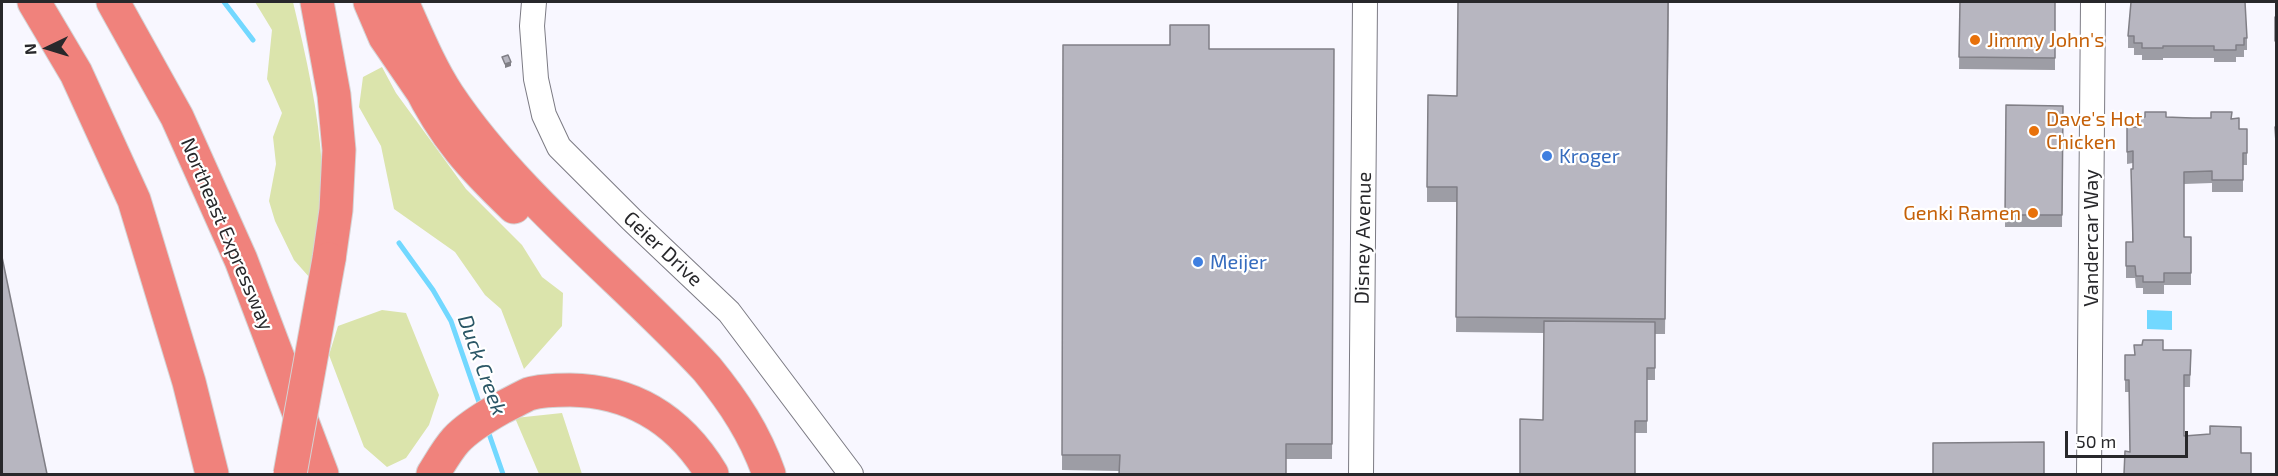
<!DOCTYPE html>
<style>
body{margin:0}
#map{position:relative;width:2278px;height:476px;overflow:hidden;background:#f8f7ff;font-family:"Exo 2",sans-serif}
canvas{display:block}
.frame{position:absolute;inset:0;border:3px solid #28282b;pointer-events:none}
.north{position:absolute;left:18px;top:18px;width:60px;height:60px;-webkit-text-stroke:4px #fff;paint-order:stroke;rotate:266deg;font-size:16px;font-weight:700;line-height:24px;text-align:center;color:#28282b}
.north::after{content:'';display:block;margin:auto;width:21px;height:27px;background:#28282b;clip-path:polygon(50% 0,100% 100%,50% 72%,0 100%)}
.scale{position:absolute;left:2065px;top:431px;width:123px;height:27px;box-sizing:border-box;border:3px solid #28282b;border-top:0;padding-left:8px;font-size:18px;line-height:21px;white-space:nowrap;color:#28282b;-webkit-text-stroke:4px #fff;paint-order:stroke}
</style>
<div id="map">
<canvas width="2278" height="476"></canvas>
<div class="frame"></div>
<div class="north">N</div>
<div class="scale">50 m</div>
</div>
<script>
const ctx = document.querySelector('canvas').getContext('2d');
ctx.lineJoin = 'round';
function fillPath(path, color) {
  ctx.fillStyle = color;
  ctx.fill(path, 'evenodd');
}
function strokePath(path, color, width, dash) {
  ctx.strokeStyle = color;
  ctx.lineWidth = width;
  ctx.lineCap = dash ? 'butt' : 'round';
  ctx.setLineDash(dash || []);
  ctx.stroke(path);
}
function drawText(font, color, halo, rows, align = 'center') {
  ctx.font = font + ' "Exo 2",sans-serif';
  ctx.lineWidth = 4.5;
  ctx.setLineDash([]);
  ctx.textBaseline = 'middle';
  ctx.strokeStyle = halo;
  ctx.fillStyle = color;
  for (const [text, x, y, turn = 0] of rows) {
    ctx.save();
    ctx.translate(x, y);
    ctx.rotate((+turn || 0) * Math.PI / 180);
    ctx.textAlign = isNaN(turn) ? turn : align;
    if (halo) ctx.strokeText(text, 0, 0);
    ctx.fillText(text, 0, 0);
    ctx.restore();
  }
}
fillPath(new Path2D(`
 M255,2h38c13,54 26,111 29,166 1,36 -6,74 -12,110l-16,-18 -19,-39 -6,-20 7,-37 -3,-27 9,-24 -15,-34 5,-49z
 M382,67l14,26 70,96 56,56 20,32 21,16 -1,33 -38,43 -23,-60 -16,-14 -30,-43 -61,-43 -13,-63 -22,-39 4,-30z
 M382,310l24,3 33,82 -10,30 -23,33 -19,9 -23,-20 -35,-92 9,-29z
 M562,413l20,61h-43l-24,-56z`), '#dbe4ac');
fillPath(new Path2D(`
 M2147,310l25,1v19l-25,-1z`), '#72d8ff');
strokePath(new Path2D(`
 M224,2l29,38
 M399,243l34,47 18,31 30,87
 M487,428l16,46`), '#72d8ff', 5);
const minor = new Path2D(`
 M534,2l-2,24 4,53 8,36 15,32 73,73 97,92 122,162
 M1361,474l4,-472
 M2089,474l4,-472`);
const highway = new Path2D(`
 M34,2l42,71 58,127 55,182 23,92
 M113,2l64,115 64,143 81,214
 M317,2l17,93 5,55 -3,60 -7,49
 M370,2l15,35 39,57
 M402,2c14,31 27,64 46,93 68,102 176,184 259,274 27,33 48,65 62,105
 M418,83c26,53 53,83 96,124
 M433,474c7,-11 14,-24 23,-34 12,-13 29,-23 45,-32 9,-4 19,-10 28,-14 13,-4 29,-4 41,-4 64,1 110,31 142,84`);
strokePath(minor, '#7c7b84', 26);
strokePath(highway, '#d4d4d5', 35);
strokePath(minor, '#fff', 24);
strokePath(highway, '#f0827c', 33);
const highwayBridge = new Path2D(`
 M290,474l39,-215`);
strokePath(highwayBridge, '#d4d4d5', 35, []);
strokePath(highwayBridge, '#f0827c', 33);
fillPath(new Path2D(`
 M1669,2l-4,332h-10v46h-8v53h-12l-92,-13 1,-87 -88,-1 1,-130h-30v-15l30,-91z
 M1960,2h95v68l-96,-1z
 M2275,17h2v36h-2z
 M2128,36l119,2v12h-3v7h-8v5h-22v-4h-51v2h-21v-5h-8v-7h-6z
 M1063,45h107l39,4h125l-2,410h-46l-167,12 -57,-1z
 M2006,105l57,1 -1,121h-57z
 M2166,117l65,2 8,10h8v36h-4v27h-31v-9l-28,1v53h7v48h-27v9h-21v-6h-7l-1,-10h-9v-36h6l1,-79 -6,1v-37h10z
 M2163,350h28l-1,37h-6v49l57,17 -111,-1 -1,-60h-4v-37h10z`), '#9d9da5');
fillPath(new Path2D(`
 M511,62v4l-6,2v-4z`), '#807f86');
const building = new Path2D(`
 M1458,2h210l-3,317 -209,-2 1,-130h-30l1,-92 29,1z
 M1960,2h95v56l-96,-1z
 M2131,2h114l2,36h-3v7h-8v5h-22v-4h-51v2h-21v-5h-8v-7h-6z
 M2275,17h2v24h-2z
 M1170,25h39v24h125l-2,395h-46v30h-167l1,-19h-58l1,-410h107z
 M508,55l3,7 -6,2 -3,-7z
 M2006,105l57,1 -1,109h-57z
 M2145,112h21v5l26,1h19v-6h21l-1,7 8,-1v11h8v24h-4v27h-31v-9l-28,1v65h7v36h-27v9h-21v-6h-7l-1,-10h-9v-24h7l-2,-73h2v-18l-6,1v-25h10v-10h8z
 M2275,127h2v31z
 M2,257l45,217h-45z
 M1544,321l111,1v46h-8v53h-12v53h-115v-55l23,1z
 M2143,340h20v10h28l-1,25h-6v61l26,-2v-8l31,1v26h10v21h-127l1,-23 5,1 -1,-72h-4v-25h10l-1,-10h8z
 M2044,442v32h-111v-31z`);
fillPath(building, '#b7b6c0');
strokePath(building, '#807f86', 1.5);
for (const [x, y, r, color] of [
 [1975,40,6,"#e8710a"],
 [2034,131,6,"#e8710a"],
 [1547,156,6,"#3f7fe0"],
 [2033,213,6,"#e8710a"],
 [1198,262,6,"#3f7fe0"]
]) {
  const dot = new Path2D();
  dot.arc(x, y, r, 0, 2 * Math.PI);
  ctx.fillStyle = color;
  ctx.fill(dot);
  strokePath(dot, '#fff', 2);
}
drawText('20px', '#c56008', '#fff', [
 ["Jimmy John's",1987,40],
 ["Dave's Hot",2046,119],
 ["Chicken",2046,142],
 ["Genki Ramen",2021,213,"right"]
], 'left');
drawText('20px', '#366cbe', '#fff', [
 ["Kroger",1559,156],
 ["Meijer",1210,262]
], 'left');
drawText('20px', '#28282b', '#fff', [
 ["Northeast Expressway",227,234,67],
 ["Disney Avenue",1363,238,-89],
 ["Vandercar Way",2091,238,-90],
 ["Geier Drive",663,249,43]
]);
drawText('italic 21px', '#2a5666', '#fff', [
 ["Duck Creek",482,365,70]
]);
</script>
